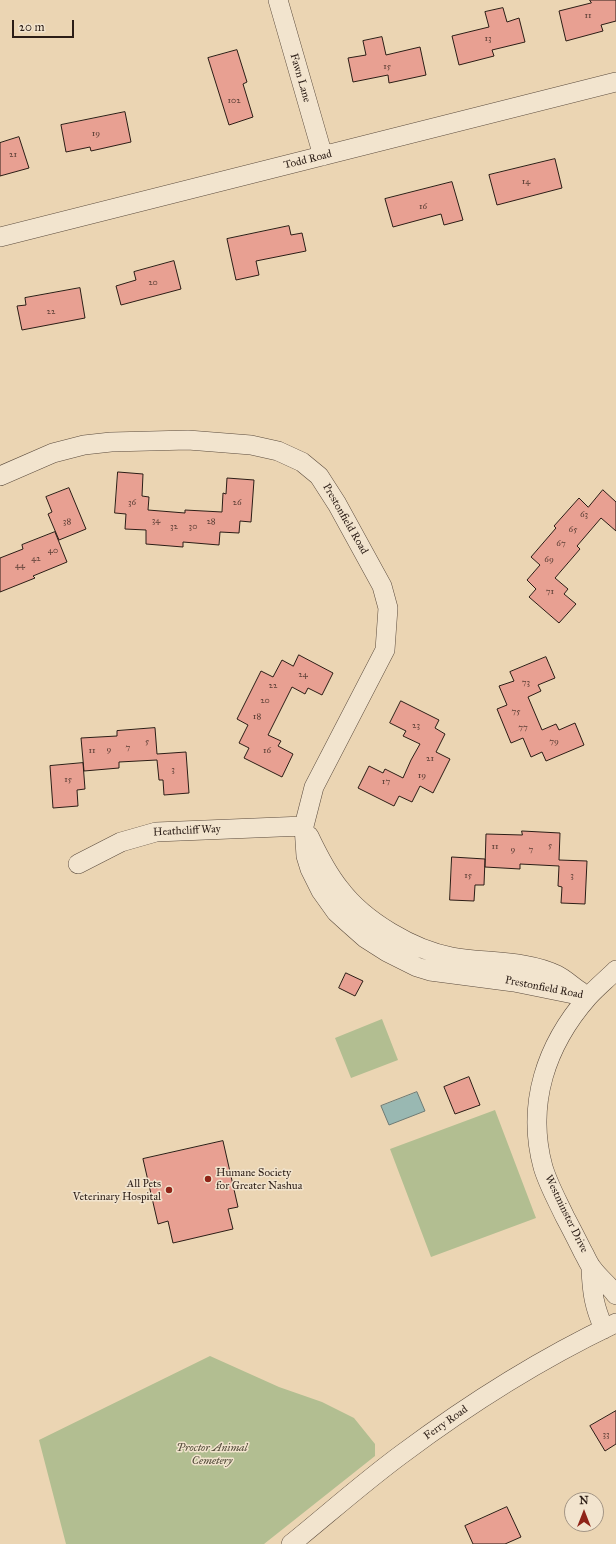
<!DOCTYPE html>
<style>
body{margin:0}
#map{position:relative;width:616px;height:1544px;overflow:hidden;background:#ebd5b3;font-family:"IM FELL Great Primer",serif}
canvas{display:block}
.north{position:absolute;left:564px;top:1492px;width:40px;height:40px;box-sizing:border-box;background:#f2e4ce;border:1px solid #a29484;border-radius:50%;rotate:0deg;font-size:11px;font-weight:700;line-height:16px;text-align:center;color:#2b1d16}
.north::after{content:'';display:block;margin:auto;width:14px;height:18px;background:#8f2418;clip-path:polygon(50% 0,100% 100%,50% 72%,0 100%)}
.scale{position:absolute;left:12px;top:20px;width:62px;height:18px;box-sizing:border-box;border:2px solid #2b1d16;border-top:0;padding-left:5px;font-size:12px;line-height:14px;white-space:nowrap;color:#2b1d16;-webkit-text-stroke:3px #f2e4ce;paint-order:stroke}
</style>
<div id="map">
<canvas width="616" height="1544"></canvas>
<div class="north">N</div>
<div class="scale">20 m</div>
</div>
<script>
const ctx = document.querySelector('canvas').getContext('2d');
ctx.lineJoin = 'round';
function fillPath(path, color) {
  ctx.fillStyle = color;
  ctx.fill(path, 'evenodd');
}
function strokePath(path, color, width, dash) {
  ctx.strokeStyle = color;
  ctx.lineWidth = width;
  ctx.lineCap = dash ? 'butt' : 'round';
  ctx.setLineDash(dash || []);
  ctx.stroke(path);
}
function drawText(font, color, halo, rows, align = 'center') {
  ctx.font = font + ' "IM FELL Great Primer",serif';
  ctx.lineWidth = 3;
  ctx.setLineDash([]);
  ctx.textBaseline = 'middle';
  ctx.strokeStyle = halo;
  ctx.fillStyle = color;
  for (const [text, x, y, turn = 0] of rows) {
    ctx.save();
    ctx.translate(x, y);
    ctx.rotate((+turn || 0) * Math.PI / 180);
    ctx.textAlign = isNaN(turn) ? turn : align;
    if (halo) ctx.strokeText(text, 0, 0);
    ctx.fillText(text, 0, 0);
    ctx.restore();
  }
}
fillPath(new Path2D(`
 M382,1019l16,41 -47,18 -16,-40z
 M495,1110l41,108 -105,39 -41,-108z
 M210,1356l69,31 43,15 32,16 21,26v12l-111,88h-198l-27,-104z`), '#b2be91');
const water = new Path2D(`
 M417,1092l8,19 -36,14 -8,-19z`);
fillPath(water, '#99b8b2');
strokePath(water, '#6d7a74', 1);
const building = new Path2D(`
 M590,0h26v21l-15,4 2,6 -37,10 -7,-30 32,-8z
 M503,8l4,14 12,-4 6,24 -33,8 2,6 -35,9 -7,-29 37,-9 -4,-15z
 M382,37l4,18 34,-8 6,28 -37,8 -1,-8 -35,7 -5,-24 18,-3 -3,-14z
 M237,50l10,32 -4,2 10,33 -24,8 -21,-67z
 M125,112l6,30 -40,9 -1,-4 -24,5 -5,-27z
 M19,137l10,31 -29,8v-33z
 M555,159l7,29 -65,17 -8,-30z
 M452,182l11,38 -19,5 -3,-11 -48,13 -8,-28z
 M289,226l2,9 11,-2 4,18 -50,10 3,14 -23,5 -9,-41z
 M174,261l7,28 -60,16 -5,-19 20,-6 -2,-8z
 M80,288l5,30 -63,12 -5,-24 9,-1 -1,-7z
 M118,472l25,2 -1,22 7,1 -1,13 37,3v-3l37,2 1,-19 3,1 1,-16 27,2 -3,42 -11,-1 -1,12 -19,-1 -1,13 -36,-3v5l-37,-3v-14l-21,-1 1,-15 -11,-1z
 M69,488l17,41 -27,11 -11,-26 4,-2 -6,-15z
 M603,490l13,12v29l-15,-13 -24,28 3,3 -25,29 13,11 -4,5 12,10 -17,19 -30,-26 7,-8 -9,-9 13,-15 -9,-8 25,-29 -2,-2 25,-28 9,9z
 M55,532l12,30 -34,14 2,2 -35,14v-34l23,-9 -1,-4z
 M299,655l34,18 -11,22 -14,-7 -3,6 -13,-7 -24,48 13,6 -3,5 15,8 -11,23 -38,-19 5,-10 -10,-5 9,-18 -11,-6 24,-48 12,6 9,-17 11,6z
 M546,657l9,21 -17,7 3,6 -13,6 14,33 14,-6 3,6 16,-7 9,22 -38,16 -4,-9 -11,5 -8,-19 -12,5 -14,-34 10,-4 -8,-19 15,-5 -4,-9z
 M401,701l38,19 -4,8 10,6 -9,18 14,7 -17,34 -13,-7 -8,16 -13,-6 -5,10 -36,-18 11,-22 14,7 2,-4 18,9 8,-18 9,-16 -17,-8 3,-5 -16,-8z
 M155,728l2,26 29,-2 3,41 -25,2 -1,-15h-4l-2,-20 -38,2v6l-35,3 -3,-33 36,-2v-5z
 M83,763l2,26 -8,1 1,16 -25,2 -3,-42z
 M522,831l38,2 -1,27 28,1 -2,43 -24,-1 1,-16 -4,-1 1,-20 -39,-2v5l-35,-2 1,-33 36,1z
 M452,857l33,2 -1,26h-9l-1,16 -24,-1z
 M346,973l17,8 -8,15 -16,-8z
 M469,1077l11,28 -25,9 -11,-27z
 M223,1141l15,66 -10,2 5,20 -60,14 -5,-22 -10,3 -15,-65z
 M616,1411v33l-11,7 -15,-25z
 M507,1507l14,30 -16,7h-32l-8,-18z`);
fillPath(building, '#e8a092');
strokePath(building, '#2b1d16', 1);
const minor = new Path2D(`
 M278,0l45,156
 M0,237l616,-155
 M0,476l53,-23 31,-8 27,-3 77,-2 63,5 27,6 24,11 17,14 18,28 45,82 6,22 -3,42 -71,137 -10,39 2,30 4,13 11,22 15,21 11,10 18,16 22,14 30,15 13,4 84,11 74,15
 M309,836c9,19 18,37 31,53 24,32 73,61 112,68 34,6 75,3 105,18 8,4 15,11 23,16
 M78,864l43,-22 35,-10 148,-6
 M616,970c-9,9 -20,18 -28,27 -42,48 -62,107 -45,170 5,17 14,33 22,50 6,11 12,23 18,35 3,5 5,11 9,16 7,10 17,17 24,27
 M591,1268c1,25 3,38 13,61
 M291,1544c37,-30 73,-62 111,-90 67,-50 138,-95 214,-131`);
strokePath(minor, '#5b4b3d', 20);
strokePath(minor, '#f2e4ce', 19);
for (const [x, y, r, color] of [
 [208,1179,4,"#8f2418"],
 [169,1190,4,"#8f2418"]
]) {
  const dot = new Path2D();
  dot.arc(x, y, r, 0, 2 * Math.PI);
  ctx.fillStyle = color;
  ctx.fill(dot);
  strokePath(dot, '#f2e4ce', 1.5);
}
drawText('9px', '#5a3e35', null, [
 ["11",588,16],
 ["13",488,39],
 ["15",387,67],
 ["102",234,101],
 ["19",96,134],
 ["21",13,155],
 ["14",526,182],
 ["16",423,207],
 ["20",153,283],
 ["22",51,312],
 ["36",132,503],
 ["26",237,503],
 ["63",584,515],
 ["34",156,521],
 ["38",67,522],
 ["28",211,522],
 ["32",174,527],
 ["30",193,527],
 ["65",573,530],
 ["67",561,544],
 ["40",53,551],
 ["42",36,559],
 ["69",549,560],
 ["44",20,566],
 ["71",550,592],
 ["24",303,675],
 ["73",526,683],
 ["22",273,686],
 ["20",265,701],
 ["75",516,712],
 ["18",257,717],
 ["23",416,726],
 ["77",523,728],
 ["5",147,742],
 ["79",554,742],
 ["7",128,748],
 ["9",109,750],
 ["11",92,751],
 ["16",267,751],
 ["21",430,759],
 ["3",173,770],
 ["19",422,776],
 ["15",68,780],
 ["17",386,782],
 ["5",550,846],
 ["11",495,847],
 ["9",513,850],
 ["7",531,850],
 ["15",468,876],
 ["3",572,876],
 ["33",606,1435]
]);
drawText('11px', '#2b1d16', '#f2e4ce', [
 ["Fawn Lane",300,78,74],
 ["Todd Road",308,160,-14],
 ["Prestonfield Road",345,519,60],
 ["Heathcliff Way",187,831,-3],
 ["Prestonfield Road",544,988,11],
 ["Westminster Drive",566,1214,64],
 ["Ferry Road",446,1423,-35]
]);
drawText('11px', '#2b1d16', '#f2e4ce', [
 ["Humane Society",216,1173],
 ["for Greater Nashua",216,1186],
 ["All Pets",161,1184,"right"],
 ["Veterinary Hospital",161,1197,"right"]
], 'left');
drawText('italic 11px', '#544d3b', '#f2e4ce', [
 ["Proctor Animal",212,1448],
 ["Cemetery",212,1461]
]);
</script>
